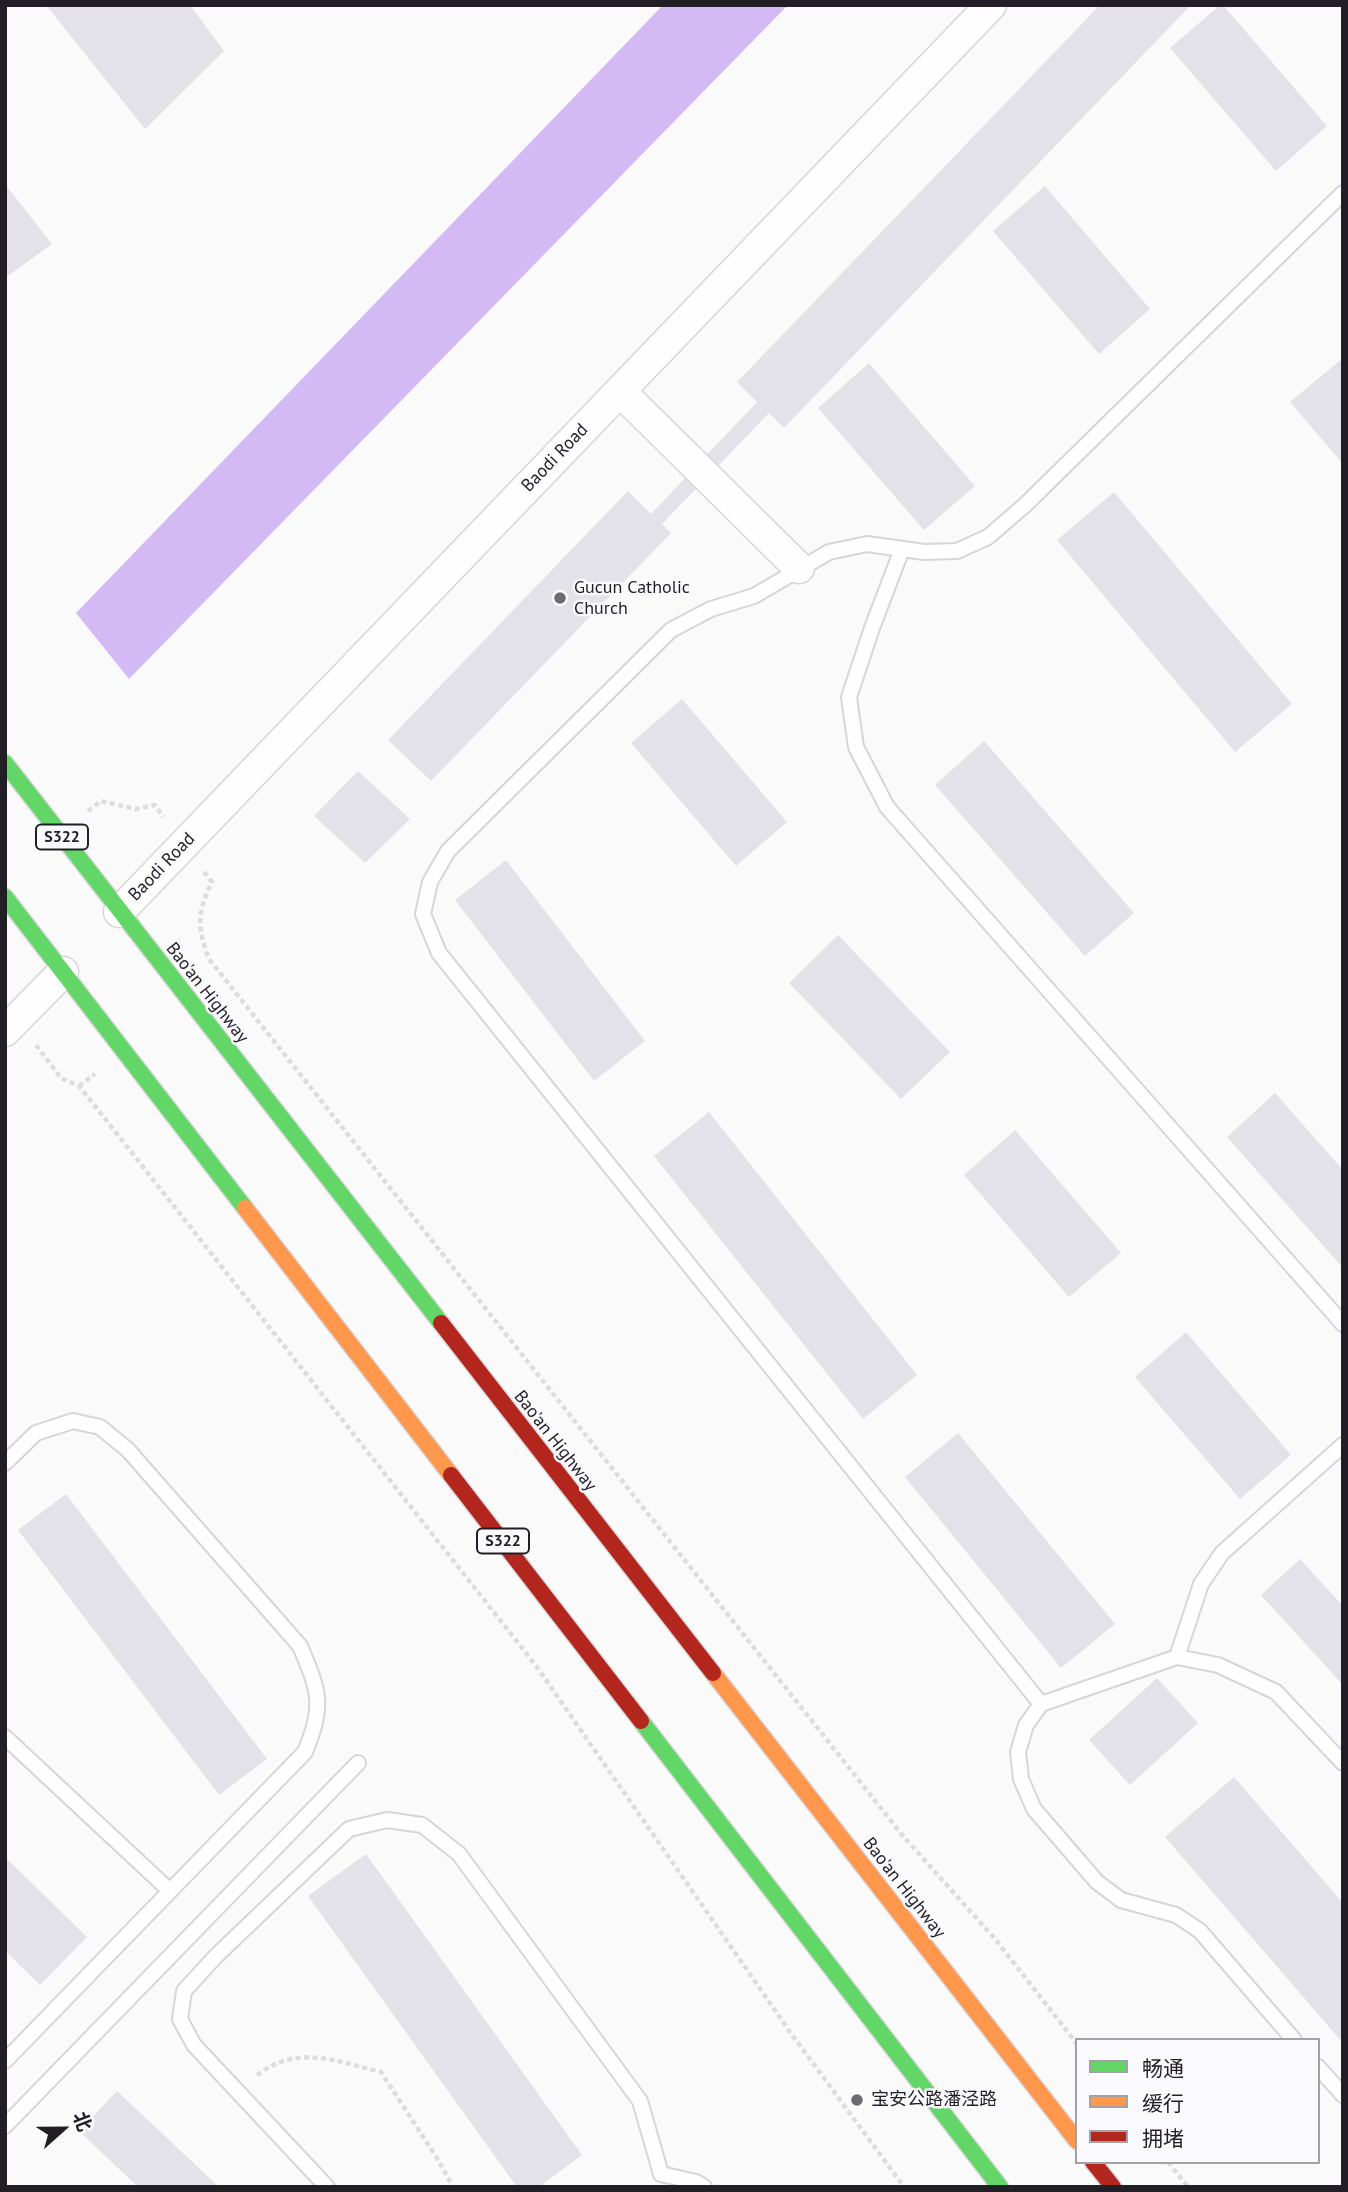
<!DOCTYPE html>
<meta charset="utf-8">
<style>
body{margin:0}
#map{position:relative;width:1348px;height:2192px;overflow:hidden;background:#fafafb;font-family:"PT Sans","Noto Sans SC",sans-serif}
canvas{display:block}
.frame{position:absolute;inset:0;border:7px solid #211e25;pointer-events:none}
.legend{position:absolute;left:1075px;top:2038px;width:245px;height:126px;box-sizing:border-box;background:#faf9fc;border:2px solid #a3a1a6;margin:0;padding:9px 12px;list-style:none;font-size:21px;color:#211e25}
.legend li{display:flex;align-items:center;gap:14px;height:35px}
.legend b{width:35px;border:2px solid #a3a1a6}
.north{position:absolute;left:28px;top:2094px;width:70px;height:70px;-webkit-text-stroke:5px #faf9fc;paint-order:stroke;rotate:69deg;font-size:19px;font-weight:700;line-height:28px;text-align:center;color:#211e25}
.north::after{content:'';display:block;margin:auto;width:24px;height:32px;background:#211e25;clip-path:polygon(50% 0,100% 100%,50% 72%,0 100%)}
</style>
<div id="map">
<canvas width="1348" height="2192"></canvas>
<div class="frame"></div>
<ul class="legend">
<li><b style="height:9px;background:#63d668"></b>畅通</li>
<li><b style="height:9px;background:#ff974d"></b>缓行</li>
<li><b style="height:9px;background:#b3261e"></b>拥堵</li>
</ul>
<div class="north">北</div>
</div>
<script>
const ctx = document.querySelector('canvas').getContext('2d');
ctx.lineJoin = 'round';
function fillPath(path, color) {
  ctx.fillStyle = color;
  ctx.fill(path, 'evenodd');
}
function strokePath(path, color, width, dash) {
  ctx.strokeStyle = color;
  ctx.lineWidth = width;
  ctx.lineCap = dash ? 'butt' : 'round';
  ctx.setLineDash(dash || []);
  ctx.stroke(path);
}
function drawText(font, color, halo, rows, align = 'center') {
  ctx.font = font + ' "PT Sans","Noto Sans SC",sans-serif';
  ctx.lineWidth = 5;
  ctx.setLineDash([]);
  ctx.textBaseline = 'middle';
  ctx.strokeStyle = halo;
  ctx.fillStyle = color;
  for (const [text, x, y, turn = 0] of rows) {
    ctx.save();
    ctx.translate(x, y);
    ctx.rotate((+turn || 0) * Math.PI / 180);
    ctx.textAlign = isNaN(turn) ? turn : align;
    if (halo) ctx.strokeText(text, 0, 0);
    ctx.fillText(text, 0, 0);
    ctx.restore();
  }
}
fillPath(new Path2D(`
 M663,5h125l-659,674 -53,-66z`), '#d4baf5');
fillPath(new Path2D(`
 M46,5h144l34,46 -79,78z
 M1100,5h91l-407,423 -15,-15 -107,111 9,9 -240,248 -43,-41 240,-249 23,23 106,-112 -20,-20z
 M1220,5h3l104,121 -51,45 -106,-123z
 M5,184l47,60 -47,34z
 M1045,186l105,123 -51,45 -106,-123z
 M1343,358v106l-53,-62z
 M869,363l106,123 -51,44 -106,-122z
 M1114,492l178,212 -57,48 -178,-212z
 M682,699l105,123 -51,44 -105,-123z
 M984,741l150,172 -49,43 -150,-171z
 M358,771l52,48 -45,44 -51,-47z
 M506,860l139,181 -51,40 -139,-181z
 M838,935l112,117 -49,47 -112,-116z
 M1275,1093l68,77v98l-116,-131z
 M709,1112l208,263 -54,44 -209,-263z
 M1015,1130l106,123 -52,44 -105,-122z
 M1186,1332l105,123 -51,44 -105,-122z
 M958,1433l157,191 -54,44 -156,-191z
 M66,1494l201,265 -48,36 -201,-265z
 M1300,1559l43,47v79l-82,-90z
 M1157,1678l41,45 -68,62 -41,-45z
 M1234,1777l109,126v140l-178,-206z
 M366,1854l216,301 -43,32h-22l-209,-291z
 M5,1857l82,80 -47,48 -35,-34z
 M117,2091l102,96h-81l-59,-56z`), '#e4e2e9');
const lane = new Path2D(`
 M902,549l-30,79 -23,69 7,50 31,60 456,517
 M5,1463l31,-30 37,-12 27,6 28,23 172,196c20,47 24,59 5,106l-300,309
 M1177,1657l24,-73 21,-31 121,-108
 M1041,1704l-602,-751 -16,-39 7,-32 18,-31 223,-221 40,-21 43,-13 75,-44 38,-8 57,8 33,-1 31,-14 37,-32 318,-312
 M5,1737l165,154
 M1294,2040l-94,-109 -24,-16 -55,-15 -24,-18 -63,-73 -13,-30 -3,-27 8,-27 15,-21 136,-47 41,8 58,27 67,71
 M1318,2067l25,28
 M5,2126l353,-363
 M327,2187l-133,-142 -14,-26 4,-28 32,-35 133,-127 38,-9 35,5 37,29 181,247 21,73 35,8 8,5`);
const street = new Path2D(`
 M620,391l179,177
 M119,912l872,-907
 M5,1031l58,-59`);
const fast = new Path2D(`
 M5,763l436,560
 M5,897l240,311
 M641,1721l359,466`);
const slow = new Path2D(`
 M245,1208l206,267
 M713,1673l364,468`);
const jam = new Path2D(`
 M441,1323l272,350
 M451,1475l190,246
 M1093,2162l20,25`);
strokePath(lane, '#d6d5d8', 18);
strokePath(street, '#d6d5d8', 33);
strokePath(fast, '#d6d5d8', 19);
strokePath(slow, '#d6d5d8', 19);
strokePath(jam, '#d6d5d8', 19);
strokePath(new Path2D(`
 M88,811l13,-10 35,8 19,-4 8,12
 M204,872l8,10c-15,30 -15,46 -3,77l694,877 93,104 81,104
 M36,1045l25,33 18,8 16,20 442,561 253,365 114,155
 M79,1086l16,-12
 M257,2075c41,-31 79,-14 124,-3l56,86 16,29
 M1168,2162l20,25`), '#ddd', 4.5, [5, 3.5]);
strokePath(lane, '#fefefe', 14);
strokePath(street, '#fefefe', 30);
strokePath(fast, '#63d668', 16);
strokePath(slow, '#ff974d', 16);
strokePath(jam, '#b3261e', 16);
for (const [x, y, r, color] of [
 [560,598,7,"#6d6b70"],
 [857,2100,7,"#6d6b70"]
]) {
  const dot = new Path2D();
  dot.arc(x, y, r, 0, 2 * Math.PI);
  ctx.fillStyle = color;
  ctx.fill(dot);
  strokePath(dot, '#faf9fc', 2.5);
}
for (const [x, y, w] of [
 [62,837,52],
 [503,1541,52]
]) {
  const box = new Path2D();
  box.roundRect(x - w / 2, y - 12.5, w, 25, 5);
  ctx.fillStyle = '#faf9fc';
  ctx.fill(box);
  strokePath(box, '#211e25', 2);
}
drawText('bold 16px', '#211e25', null, [
 ["S322",62,837],
 ["S322",503,1541]
]);
drawText('18px', '#211e25', '#faf9fc', [
 ["Baodi Road",555,458,-46],
 ["Baodi Road",162,867,-46],
 ["Bao'an Highway",207,993,52],
 ["Bao'an Highway",555,1441,52],
 ["Bao'an Highway",904,1888,52]
]);
drawText('18px', '#211e25', '#faf9fc', [
 ["Gucun Catholic",574,588],
 ["Church",574,609],
 ["宝安公路潘泾路",871,2100]
], 'left');
</script>
